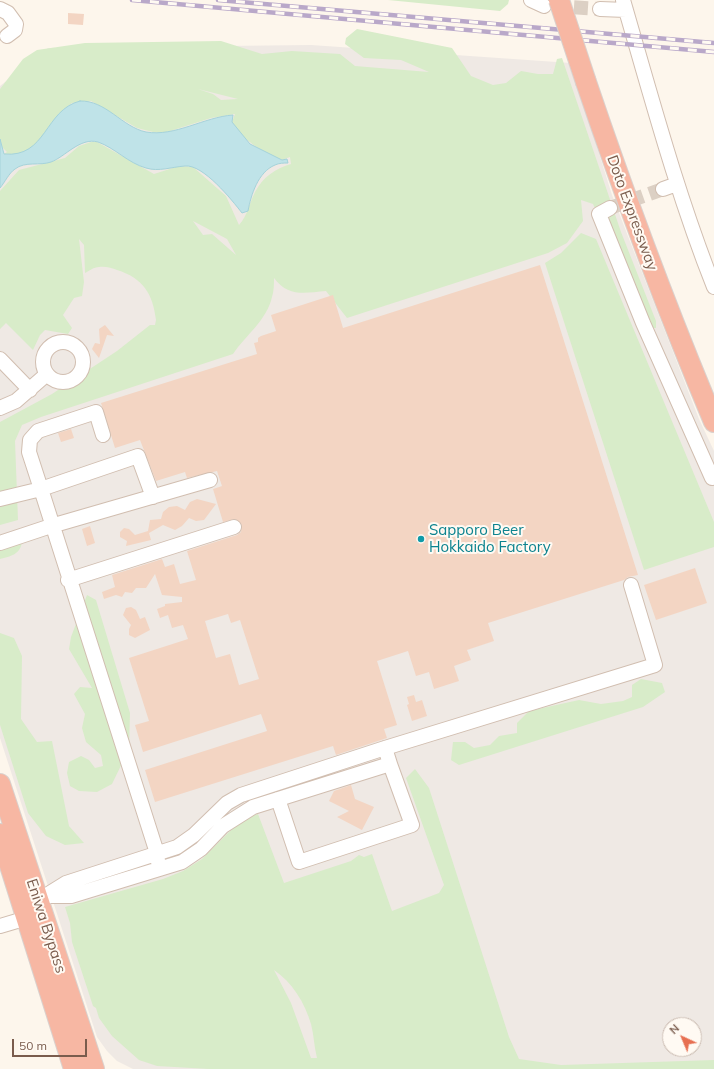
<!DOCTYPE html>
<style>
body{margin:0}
#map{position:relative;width:714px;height:1069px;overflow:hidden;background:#fdf6ec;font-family:Mulish,sans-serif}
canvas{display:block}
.north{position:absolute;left:662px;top:1017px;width:40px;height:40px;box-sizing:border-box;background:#fffaf3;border:1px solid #cabbb1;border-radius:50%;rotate:316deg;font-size:11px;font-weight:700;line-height:16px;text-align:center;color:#7a5c4d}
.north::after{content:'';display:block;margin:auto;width:14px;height:18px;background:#e76f51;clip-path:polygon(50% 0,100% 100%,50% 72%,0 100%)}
.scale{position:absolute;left:12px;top:1039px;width:75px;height:18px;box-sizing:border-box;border:2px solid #7a5c4d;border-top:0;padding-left:5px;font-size:12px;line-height:14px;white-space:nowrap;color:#7a5c4d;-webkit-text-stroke:3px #fffaf3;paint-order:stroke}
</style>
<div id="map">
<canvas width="714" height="1069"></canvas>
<div class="north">N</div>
<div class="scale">50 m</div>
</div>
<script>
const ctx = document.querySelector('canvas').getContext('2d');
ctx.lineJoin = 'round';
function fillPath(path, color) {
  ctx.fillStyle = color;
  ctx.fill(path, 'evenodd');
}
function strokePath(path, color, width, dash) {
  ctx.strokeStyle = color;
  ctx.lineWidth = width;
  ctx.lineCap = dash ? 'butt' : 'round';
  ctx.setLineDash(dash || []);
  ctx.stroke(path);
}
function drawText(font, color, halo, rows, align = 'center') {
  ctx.font = font + ' Mulish,sans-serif';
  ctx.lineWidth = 4;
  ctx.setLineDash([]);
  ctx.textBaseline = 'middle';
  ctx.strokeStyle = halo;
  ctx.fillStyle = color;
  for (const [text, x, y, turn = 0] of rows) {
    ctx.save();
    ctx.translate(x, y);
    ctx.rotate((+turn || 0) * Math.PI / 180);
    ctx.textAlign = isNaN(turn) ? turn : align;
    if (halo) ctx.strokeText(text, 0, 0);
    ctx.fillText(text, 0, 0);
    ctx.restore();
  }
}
fillPath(new Path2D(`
 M311,45l260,18 41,132 87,224 15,32v618h-581l-16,-8 -10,-10 -10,-14 -97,-299v-652l48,-38zM670,1025h24v24h-24z`), '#efe9e4');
fillPath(new Path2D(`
 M388,0h121l-1,4 -8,7z
 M357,29l95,19 19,28 22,9 13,-2 15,-12 17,3h15l4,-15 5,-1 59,174 35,89v7h-6l-57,-124 -12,-4 2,21 -16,22 -19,10 -201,65 -21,-27c-22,2 -38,6 -52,-13 0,6 0,13 -2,19 -5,23 -27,39 -39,57l-192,63 -19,8 -7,16 3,79 -18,5v-103l52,-28 65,-43 33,-26h5l1,-5c-3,-26 -13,-42 -39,-50 -5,-2 -12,-4 -18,-3 -5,0 -10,4 -14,6l-1,-28 -5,-6 5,43 -2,14 -8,2 -11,17 9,13 -4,6 -23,-4 -5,5 -7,15 -27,-27 -6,6v-138l19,-21 46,-12 14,-12 12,-4h6l57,32 25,-8 14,1 33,29 13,29c9,-10 10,-21 16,-33 8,-15 21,-24 36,-28l-1,-7 -8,3c-20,-9 -38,-18 -50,-38l3,-8 -24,4 -47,15 -11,-1 -16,-4 -46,-27 -19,2 -9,7 -30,38 -19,7 -10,-1 3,-2 -7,-7v-56l23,-30 14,-9 48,-7 136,-2 41,13 30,-3 48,3 15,12 74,6 -28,-12 -37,-2 -19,-14 1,-6zM198,89l40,10 -17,1 -8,-6zM193,221l34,18 9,16 -24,-21 -9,1z
 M581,233l15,6 118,283v25l-70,23 -99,-307 16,-10z
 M22,543c-3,12 -11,13 -22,16v-9z
 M87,595l9,5 34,113 -1,36 -17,35 -15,8 -18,-1 -9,-5 -3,-13 2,-11 12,-6 8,4 6,8 8,-2 -2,-11 -15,-13 -4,-14 3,-14 -11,-20 6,-7 12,1 -23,-39 2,-12z
 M0,633l14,5 8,18 -1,63 16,23 15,-1 17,85 15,17 -19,2 -19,-9 -18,-23 -28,-88z
 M641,679l21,4 3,9 -22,15 -184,58 -8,-5 2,-18h12l9,6 16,-3 9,-9 18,-3v-10l12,-12 50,-11 22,4 22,-3 9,-4v-12z
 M415,769l14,19 80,249 10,22 42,6 153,-5v9h-505l-52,-3 -18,-6 -27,-24 -13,-18 -3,-10 -3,-2 -21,-64 -2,-19 -5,-16 98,-28 20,-8 19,-12 39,-39 17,-6 26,69 67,-22 8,-6 5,2 8,-3 20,57 47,-18 5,-8 -38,-107zM274,970c18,12 31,33 37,54 3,11 3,23 6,34h-6l-20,-55z`), '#d8ecc9');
const water = new Path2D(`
 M80,101c26,-1 42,26 66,31 29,5 58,-15 87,-17l-1,7 18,22 32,16 5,-1 1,4c-4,0 -9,0 -13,2 -17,7 -24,30 -27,46l-6,2c-10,-13 -39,-49 -57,-47 -14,1 -26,6 -39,2 -18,-5 -31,-20 -48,-26 -18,-5 -33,15 -47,20 -11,4 -26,-1 -36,7 -6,4 -10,13 -15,19v-49l4,15c43,4 40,-44 76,-53z`);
fillPath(water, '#bfe3e8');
strokePath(water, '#a5d3da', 1);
fillPath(new Path2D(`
 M68,13l16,1 -1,11 -15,-1z
 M540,265l98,310 -10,2 -4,3 -136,43 6,18 -27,9 4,10 -17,6 5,15 -25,8 -5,-17 -13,4 -8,-25 -31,10 20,64 -13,4 3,9 -51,17 -3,-9 -178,56 -10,-32 122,-39 -6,-17 -118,38 -8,-27 14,-4 -20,-63 59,-19 -5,-14 -11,3 -4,-13 -8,3 -3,-9 8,-3v-2l17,-2v-5l-20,-2 -7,-21 -9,14h-10l-4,5 -7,-1 -3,5 -6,-2 -12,4 -2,-7 13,-5 -3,-12 50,-16 3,8 9,-3 6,20 16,-4 -9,-29 50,-16 4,-3 1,-7 -7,-6 -12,3 -10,-33 9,-3 -5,-15 -30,7 -2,-6 -29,9 -16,-41 -25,8 -14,-45 156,-49 -3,-11 4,-1v-4l3,-2 15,-5 -5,-16 62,-20 10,33zM228,614l3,9 9,-3 19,59 -20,6 -9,-31 -14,4 -11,-37z
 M105,325l9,11 -7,-1 -8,23 -7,-9 3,-6 5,1 -1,-15z
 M71,429l3,9 -13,4 -3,-9z
 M197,499l19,5 -12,16 -8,1 -7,-3 -7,8 -7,4 -12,-5 -14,8 2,7 -25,6 1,-5 -7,-4v-5l4,-4 5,1 6,6 13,-4 2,-11 11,-1 2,-7 6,-5 8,-1 8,4 5,-8z
 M90,526l5,17 -8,3 -5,-17z
 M695,568l12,35 -51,17 -12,-35z
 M131,607l5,3 4,9 5,-2 5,13 -15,8 -6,-3v-6l2,-4 -8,-10 3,-7z
 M414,695l2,7 6,-2 5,16 -15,5 -5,-16 2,-1 -2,-7z
 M351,785l4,14 19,8 -12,23 -25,-13 12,-6 -20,-10 5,-10z`), '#f3d5c3');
strokePath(new Path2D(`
 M553,6l47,3
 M610,208l53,-19`), '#dcd0c4', 14, [14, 7]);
const minor = new Path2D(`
 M531,0l13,6
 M623,0c28,96 54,194 91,287
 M0,9l8,4 8,11 -1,6 -8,6
 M600,9l26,1
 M663,189l14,-5
 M610,208l-11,6 44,109 69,155
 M43 362a20 20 0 1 1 40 0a20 20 0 1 1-40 0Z
 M0,359l30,31
 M0,408l16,-7 31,-27
 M103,435l-7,-23 -58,19 -8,9 -1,12 12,37 97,-33 15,41
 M0,499l41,-10 116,364 2,16
 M0,543l51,-17 159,-46
 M68,580l166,-53
 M278,799l21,63 113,-37 -22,-61
 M46,896h25l111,-34 19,-13 22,-23 30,-19 137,-43 -5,-16
 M37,901l29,-18 111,-36 17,-12 33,-32 14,-8 144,-47 270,-83 -24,-80
 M0,926l27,-8`);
const highway = new Path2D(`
 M586,82c39,115 81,228 128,340
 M0,784l94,285
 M0,834l74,235`);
strokePath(minor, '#d1beb0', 16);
strokePath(highway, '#dad1cd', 22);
strokePath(minor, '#fff', 14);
strokePath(highway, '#f7b7a3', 20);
const rail = new Path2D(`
 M132,0l582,52
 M218,0l496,43`);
strokePath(rail, '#b9a8c9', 4.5);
strokePath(rail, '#fffaf3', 3, [9]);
const highwayBridge = new Path2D(`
 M559,0l27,82`);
strokePath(highwayBridge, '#dad1cd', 22, []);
strokePath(highwayBridge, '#f7b7a3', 20);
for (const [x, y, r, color] of [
 [421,539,4,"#0f9aa8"]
]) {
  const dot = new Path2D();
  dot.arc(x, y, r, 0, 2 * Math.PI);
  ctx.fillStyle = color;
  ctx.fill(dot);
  strokePath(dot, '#fffaf3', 1.5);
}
drawText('15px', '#7a5c4d', '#fffaf3', [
 ["Doto Expressway",632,213,70],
 ["Eniwa Bypass",46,926,72]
]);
drawText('15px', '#0d838f', '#fffaf3', [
 ["Sapporo Beer",429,530],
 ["Hokkaido Factory",429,547]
], 'left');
</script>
